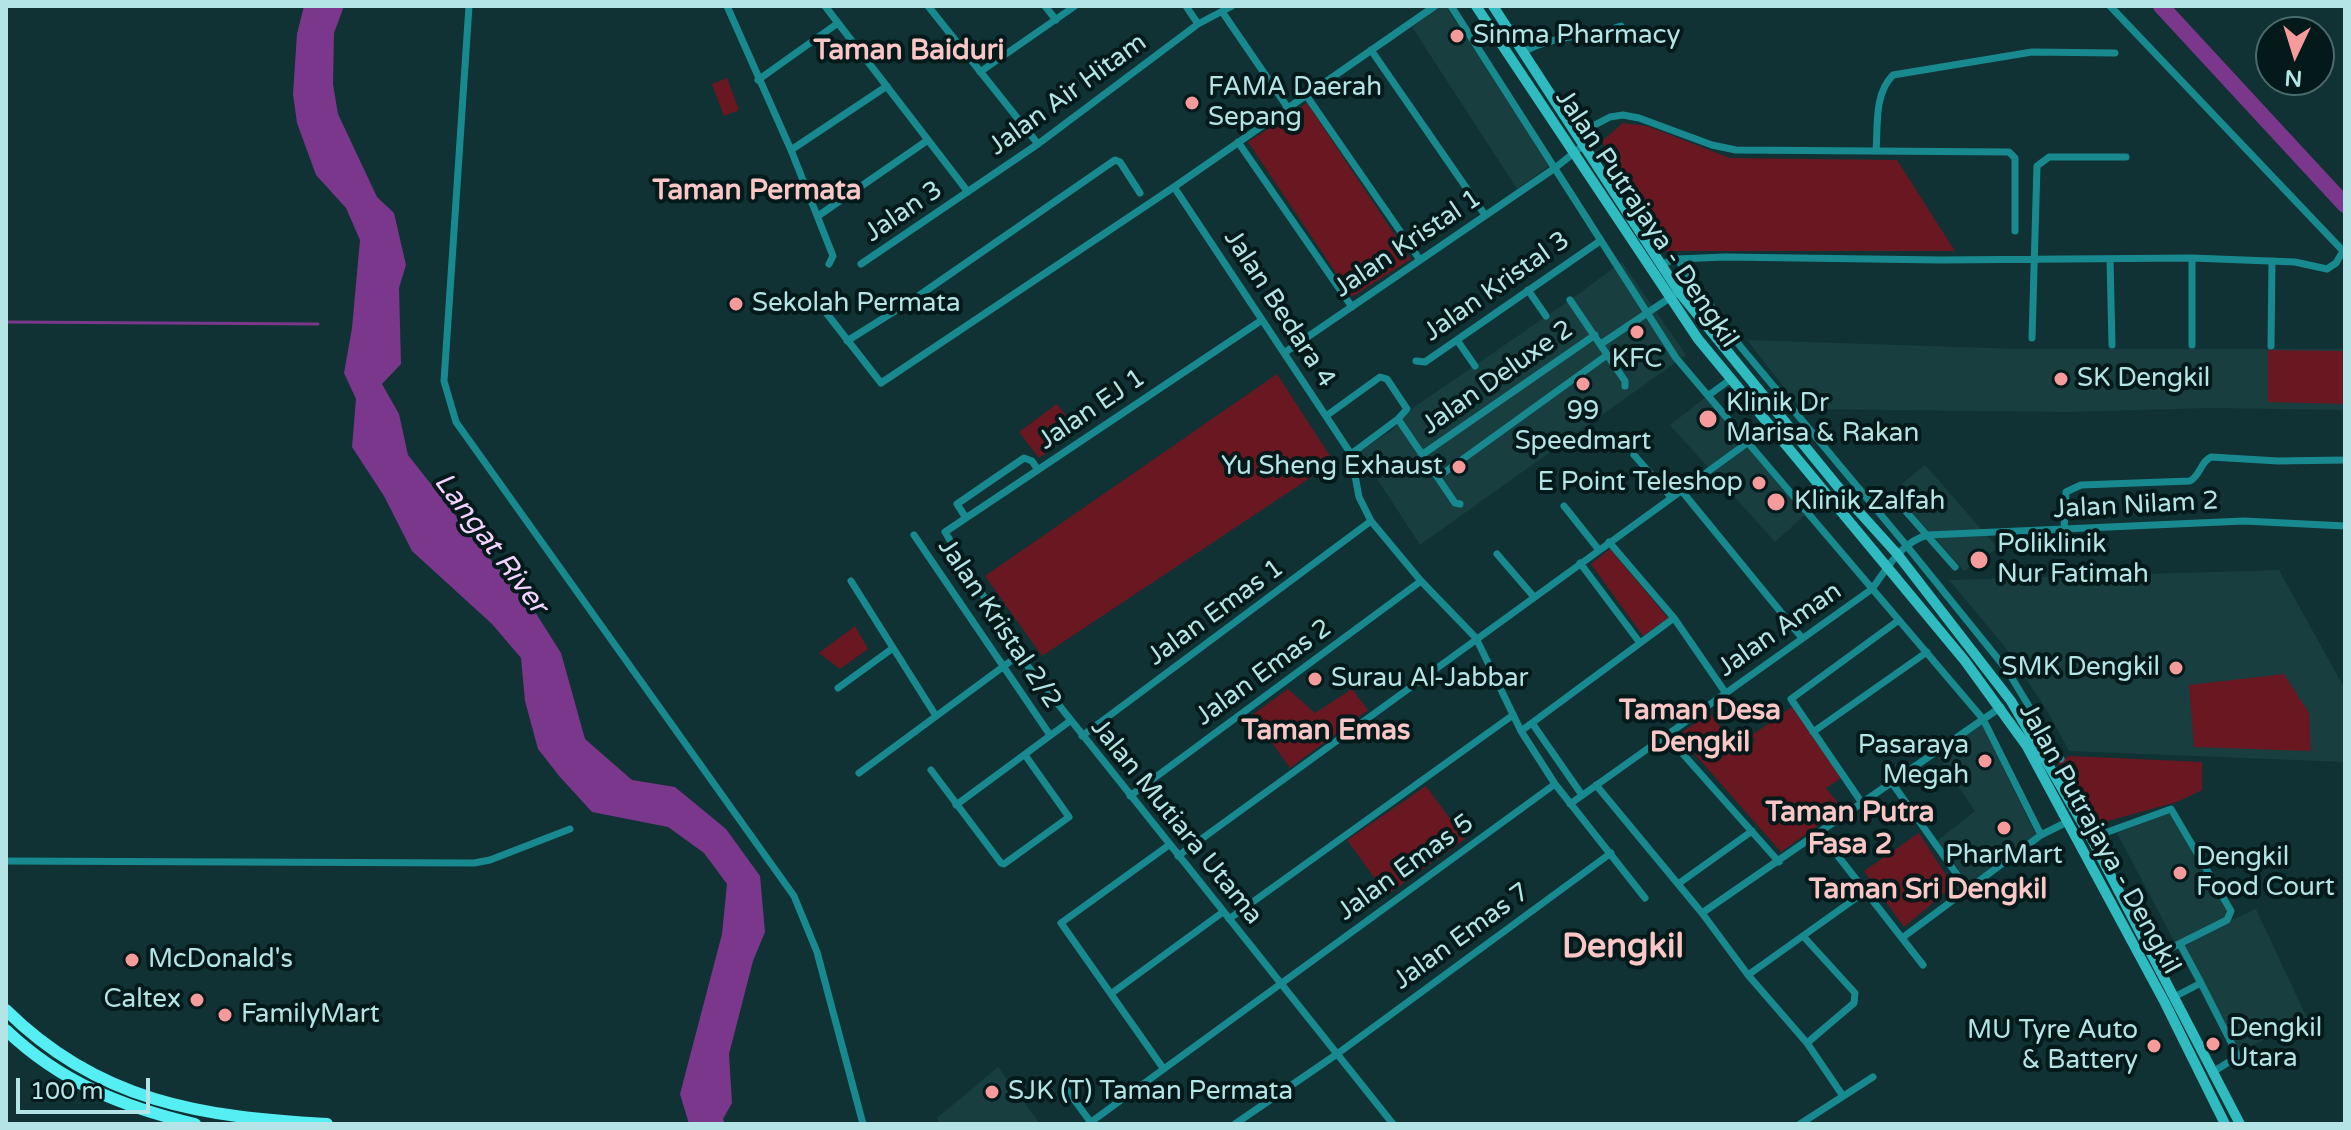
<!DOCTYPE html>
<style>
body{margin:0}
#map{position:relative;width:2351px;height:1130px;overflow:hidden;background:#103234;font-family:"Varela Round",sans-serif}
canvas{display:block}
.frame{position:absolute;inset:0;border:8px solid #b5e4e6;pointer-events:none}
.north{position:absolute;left:2255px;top:16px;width:80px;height:80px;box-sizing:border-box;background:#03191a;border:2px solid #4a6a6c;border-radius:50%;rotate:184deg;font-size:22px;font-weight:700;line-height:32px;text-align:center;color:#b5e4e6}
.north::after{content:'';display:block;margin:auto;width:28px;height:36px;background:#f59b9c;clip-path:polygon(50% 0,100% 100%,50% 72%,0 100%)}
.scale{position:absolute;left:16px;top:1078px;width:134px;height:36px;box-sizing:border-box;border:4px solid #b5e4e6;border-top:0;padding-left:10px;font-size:24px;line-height:28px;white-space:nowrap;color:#b5e4e6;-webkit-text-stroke:6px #03191a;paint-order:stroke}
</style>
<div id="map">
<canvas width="2351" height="1130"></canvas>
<div class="frame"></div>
<div class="north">N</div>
<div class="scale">100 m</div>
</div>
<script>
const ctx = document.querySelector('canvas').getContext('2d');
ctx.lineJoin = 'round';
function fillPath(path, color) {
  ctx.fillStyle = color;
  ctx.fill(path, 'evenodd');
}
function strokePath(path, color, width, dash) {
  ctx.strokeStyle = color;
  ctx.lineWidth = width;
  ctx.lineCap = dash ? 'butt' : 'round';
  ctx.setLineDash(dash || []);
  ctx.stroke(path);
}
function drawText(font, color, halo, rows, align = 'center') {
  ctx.font = font + ' "Varela Round",sans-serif';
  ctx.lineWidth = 8;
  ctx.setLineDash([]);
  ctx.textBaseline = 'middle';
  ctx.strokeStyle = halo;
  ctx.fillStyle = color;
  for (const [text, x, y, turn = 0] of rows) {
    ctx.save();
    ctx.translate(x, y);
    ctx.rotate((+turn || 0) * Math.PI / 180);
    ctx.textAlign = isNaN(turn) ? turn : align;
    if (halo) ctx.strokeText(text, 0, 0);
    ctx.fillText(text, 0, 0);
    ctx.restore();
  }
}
fillPath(new Path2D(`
 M1441,6h5l103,160 -32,23 -105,-162z
 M1622,262l64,93 -266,190 -61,-94 32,-20 22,-23 157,-108z
 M1747,340l274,9h324v61l-136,-2 -140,4 -268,-3z
 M1706,397l99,118 -30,27 -105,-117z
 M1925,465l73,83 -34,23 -71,-80z
 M2279,570l66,119v73l-276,-11 -23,-42 -41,-62 -56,-67z
 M1982,724l54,111 -67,49 -32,-43 38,-30 -38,-55z
 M2169,813l63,107 24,-11 51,109 -73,37 -117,-222z
 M998,1067l42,57h-101l-2,-6z`), '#183e40');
fillPath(new Path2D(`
 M727,78l12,32 -15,6 -12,-32z
 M1307,103l104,156 -59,38 -104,-155z
 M1623,123l24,3 83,32 167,2 58,91h-292l-61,-110z
 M2268,350l77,1v53l-77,-2z
 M1277,374l57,88 -292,194 -57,-80z
 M1057,404l20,26 -38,28 -20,-26z
 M1610,549l58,69 -25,18 -52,-72z
 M855,626l13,23 -28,20 -21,-16z
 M2284,674l25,39 2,38 -117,-4 -5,-62z
 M1288,689l27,24 37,-24 16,21 -78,58 -38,-53z
 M1792,707l49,71 -15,10 16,20 -61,44 -103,-117 32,-22 28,38 17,-9 -3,-7z
 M2071,756l131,6v28l-25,12 -84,23 -36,-64z
 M1426,786l39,53 -78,56 -40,-55z
 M1919,833l34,53 -49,41 -40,-56z`), '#691721');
fillPath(new Path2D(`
 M304,6h40l-10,27 -1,51 5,30 39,83 17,16 12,52 -7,23 2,76 -19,20 17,30 9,41 82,104 40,45 31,49 24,86 47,41 43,7 51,42 34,47 5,56 -12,29 -24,93 3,49 -9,16 2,5h-36l-9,-30 42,-160 5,-50 -23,-31 -36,-26 -76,-15 -32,-35 -22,-28 -13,-48 -4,-43 -29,-34 -80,-73 -28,-55 -32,-49 4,-48 -12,-26 8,-45 8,-88 -14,-32 -30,-33 -19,-52 -4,-29 4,-60z`), '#7a378b');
strokePath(new Path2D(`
 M6,322l312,2`), '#7a378b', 3);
strokePath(new Path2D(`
 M2161,6l184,199`), '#7a378b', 16);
strokePath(new Path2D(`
 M469,6l-25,375 12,41 338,474 23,56 46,172
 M727,6l64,144 42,106 -4,8
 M825,6l143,186
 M928,6l110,138
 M1045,6l11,14
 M1186,6l12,18
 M1451,6l225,352 307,361 58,116
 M2110,6l235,247
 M1223,13l65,95
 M1371,50l114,165
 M1523,52c35,-19 62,-13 98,-26
 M980,72l95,-66
 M758,80l80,-57
 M1306,95l114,165
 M1238,142l114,165
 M791,150l96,-64
 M1876,151c2,-26 -2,-57 17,-76l139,-23 83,1
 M1174,187l177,267 8,43 12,24 50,60 55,57 45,93 34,53 90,114
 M818,216l110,-76
 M1677,259l63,87 166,199 101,125 54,89
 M2110,259l2,86
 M861,264l177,-120 160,-120 34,-18
 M1661,264l16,-5 48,-2 216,3 251,-2 103,4 32,7 9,-6 7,-12
 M1528,290l18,26
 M1570,300l55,81v5
 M824,310l57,73 293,-196 261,-181
 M1262,320l-317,212 74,123 374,469
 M2032,338l5,-172 12,-9h77
 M1457,340l18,26
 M847,341l64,-40 204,-141 5,2 20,31
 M1601,344l73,-49
 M2192,345v-87
 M2271,346l1,-85
 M1284,353l271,-185 30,-24 2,-15 23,-12 13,-2 16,3 73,27 24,5 273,2 6,6v73
 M1416,361l9,1 175,-121
 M1709,395l22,-16
 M1326,416l54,-39 7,2 20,30 -9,10 -47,35
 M1398,419l57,84 5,1
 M1423,454l172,-119
 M1634,455l37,42
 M1438,477l169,-122
 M1681,490l121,148
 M1895,499l60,68
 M1564,506l35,44
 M966,518l-9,-14 67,-46 8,3 6,9
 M2064,529l2,-37 15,-7 109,-4c11,-6 10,-19 21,-24l67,4 67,-1
 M914,535l136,200
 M1609,542l65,76 51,74
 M1497,554l37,43
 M1580,563l60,80
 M851,581l85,135
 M838,688l55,-40
 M1532,723l50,72
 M1521,731l153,-113
 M1813,732l114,-80
 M1666,735l113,127
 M1082,736l289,-215
 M931,770l70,93 3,1 65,-47 -44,-62
 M859,773l160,-118
 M1892,783l76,107
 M1596,785l106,128 46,62 59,68 36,53
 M1130,796l291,-215
 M1862,803l-71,-104 108,-79
 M1570,804l302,-215c16,-22 29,-47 56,-54l316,-14 101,5
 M956,805l114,-84
 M1820,833l103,132
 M2091,838l80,-29 60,102 -4,9 -74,37
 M1178,856l594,-431
 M6,861l468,2 16,-3 80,-31
 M1678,884l74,-53
 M1702,913l299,-206
 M1229,919l284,-204
 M1803,936l52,57 -1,10 -47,40
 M1902,938l139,-103 26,-13
 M2180,944l21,39
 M1748,975l118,-84
 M1112,993l111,-81
 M2174,997l27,-14 37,73 -25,16
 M1163,1068l-102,-145 108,-78
 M1067,1090l25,34
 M1091,1122l464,-338
 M1235,1124l102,-70 274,-201
 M1800,1124l73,-47`), '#188a8f', 7);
strokePath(new Path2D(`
 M1476,6l222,333 267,322 61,84 139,258 60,121
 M1493,6l186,286 173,212 46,51 113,146 80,137 149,286`), '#30bbc0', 10);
strokePath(new Path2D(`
 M6,1010c93,92 196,107 321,114
 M6,1030c54,52 117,77 189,94`), '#54eef3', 12);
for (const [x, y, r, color] of [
 [1457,36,8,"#f59b9c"],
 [1192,103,8,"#f59b9c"],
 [736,304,8,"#f59b9c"],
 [1637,332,8,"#f59b9c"],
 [2061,379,8,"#f59b9c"],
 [1583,384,8,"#f59b9c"],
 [1708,419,10,"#f59b9c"],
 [1459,467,8,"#f59b9c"],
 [1759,483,8,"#f59b9c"],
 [1776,502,10,"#f59b9c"],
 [1979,560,10,"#f59b9c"],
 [2176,668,8,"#f59b9c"],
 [1315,679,8,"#f59b9c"],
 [1985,761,8,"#f59b9c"],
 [2004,828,8,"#f59b9c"],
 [2180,873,8,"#f59b9c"],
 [132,960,8,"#f59b9c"],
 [197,1000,8,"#f59b9c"],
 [225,1015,8,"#f59b9c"],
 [2213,1044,8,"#f59b9c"],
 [2154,1046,8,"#f59b9c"],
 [992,1092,8,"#f59b9c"]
]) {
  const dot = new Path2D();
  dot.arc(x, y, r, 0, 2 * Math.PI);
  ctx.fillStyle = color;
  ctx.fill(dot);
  strokePath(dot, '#03191a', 3);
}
drawText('26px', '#b5e4e6', '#03191a', [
 ["Sinma Pharmacy",1473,36],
 ["FAMA Daerah",1208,88],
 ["Sepang",1208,118],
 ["Sekolah Permata",752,304],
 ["KFC",1637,360,"center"],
 ["SK Dengkil",2077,379],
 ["Klinik Dr",1726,404],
 ["Marisa & Rakan",1726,434],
 ["99",1583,412,"center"],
 ["Speedmart",1583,442,"center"],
 ["Yu Sheng Exhaust",1443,467,"right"],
 ["E Point Teleshop",1743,483,"right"],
 ["Klinik Zalfah",1794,502],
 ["Poliklinik",1997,545],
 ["Nur Fatimah",1997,575],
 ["SMK Dengkil",2160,668,"right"],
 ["Surau Al-Jabbar",1331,679],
 ["Pasaraya",1969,746,"right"],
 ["Megah",1969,776,"right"],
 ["PharMart",2004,856,"center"],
 ["Dengkil",2196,858],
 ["Food Court",2196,888],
 ["McDonald's",148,960],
 ["Caltex",181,1000,"right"],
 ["FamilyMart",241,1015],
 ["Dengkil",2229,1029],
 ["Utara",2229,1059],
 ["MU Tyre Auto",2138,1031,"right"],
 ["& Battery",2138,1061,"right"],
 ["SJK (T) Taman Permata",1008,1092]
], 'left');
drawText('26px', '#b5e4e6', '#03191a', [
 ["Jalan Air Hitam",1068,95,-36],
 ["Jalan 3",904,212,-34],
 ["Jalan Putrajaya - Dengkil",1646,219,56],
 ["Jalan Kristal 1",1408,244,-34],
 ["Jalan Kristal 3",1497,287,-35],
 ["Jalan Bedara 4",1279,309,57],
 ["Jalan Deluxe 2",1498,378,-35],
 ["Jalan EJ 1",1092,410,-34],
 ["Jalan Nilam 2",2136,506,-3],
 ["Jalan Emas 1",1216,613,-36],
 ["Jalan Kristal 2/2",999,624,56],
 ["Jalan Aman",1780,630,-35],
 ["Jalan Emas 2",1264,673,-36],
 ["Jalan Mutiara Utama",1176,822,51],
 ["Jalan Putrajaya - Dengkil",2099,839,61],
 ["Jalan Emas 5",1406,868,-36],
 ["Jalan Emas 7",1462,937,-36]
]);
drawText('bold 28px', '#fbc6c6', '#03191a', [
 ["Taman Baiduri",909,52],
 ["Taman Permata",757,192],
 ["Taman Desa",1700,712],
 ["Dengkil",1700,744],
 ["Taman Emas",1326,732],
 ["Taman Putra",1850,814],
 ["Fasa 2",1850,846],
 ["Taman Sri Dengkil",1928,891]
]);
drawText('italic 28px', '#f5d2ff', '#03191a', [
 ["Langat River",490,544,53]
]);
drawText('bold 34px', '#fbc6c6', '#03191a', [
 ["Dengkil",1623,948]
]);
</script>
